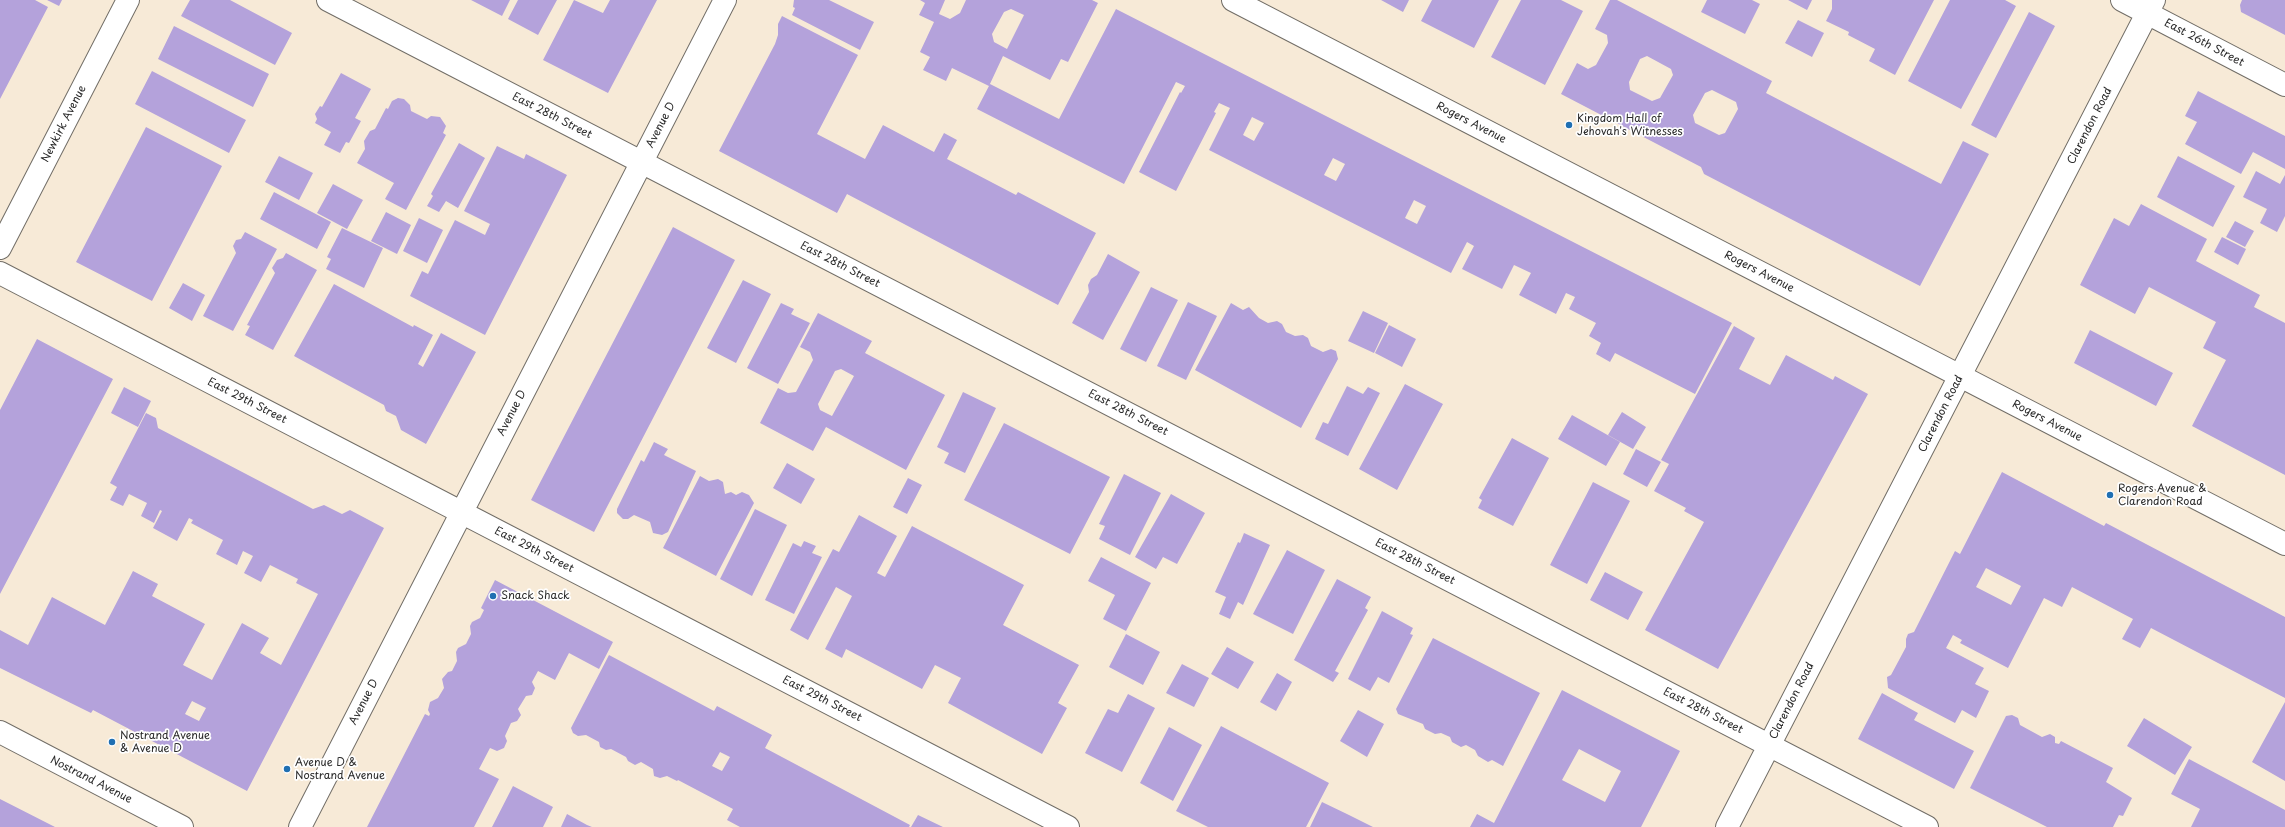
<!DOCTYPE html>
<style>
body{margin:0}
canvas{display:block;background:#f7ead7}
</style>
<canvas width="2285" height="827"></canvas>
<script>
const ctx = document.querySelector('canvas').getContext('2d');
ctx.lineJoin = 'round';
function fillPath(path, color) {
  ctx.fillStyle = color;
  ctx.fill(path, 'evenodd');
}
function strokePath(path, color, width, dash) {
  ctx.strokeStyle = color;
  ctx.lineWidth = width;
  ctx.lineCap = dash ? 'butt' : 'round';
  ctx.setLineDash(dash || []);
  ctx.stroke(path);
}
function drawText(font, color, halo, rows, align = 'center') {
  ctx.font = font + ' "Playpen Sans",sans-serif';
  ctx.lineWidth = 3.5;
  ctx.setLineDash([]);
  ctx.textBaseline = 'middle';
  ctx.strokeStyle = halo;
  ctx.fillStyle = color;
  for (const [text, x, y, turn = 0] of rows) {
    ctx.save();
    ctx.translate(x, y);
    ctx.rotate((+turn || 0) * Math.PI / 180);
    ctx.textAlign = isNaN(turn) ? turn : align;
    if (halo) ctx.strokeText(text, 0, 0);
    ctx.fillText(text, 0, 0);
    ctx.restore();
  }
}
fillPath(new Path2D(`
 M0,0h35l13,7 -48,92z
 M47,0h15l-3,6z
 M190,0h40l62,33 -17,32 -94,-49z
 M471,0h39l-8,16z
 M518,0h39l-19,35 -30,-16z
 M574,0l29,13 7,-13h47l-49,93 -65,-33z
 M794,0h35l45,22 -14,28 -68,-35 3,-7 -2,-1z
 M920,0h25l-6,14 11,5 10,-6 6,-13h126l6,3 -30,59 -7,-3 -11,21 -47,-24 -14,30 -37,-18 -6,13 -23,-11 7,-13 -10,-5 14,-30 -15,-7 6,-12zM1011,9l13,6 -17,34 -13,-7 -2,-8 12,-22z
 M1381,0h28l-6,12z
 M1432,0h67l-25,48 -53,-27z
 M1521,0h40l22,11 -38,74 -54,-28z
 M1610,0h7l155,81 -6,12 175,91 22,-43 26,13 -69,132 -216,-112 -3,-7 -140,-73 16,-31 11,6 8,-4 12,-22 -1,-8 -12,-6zM1647,56l24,13 2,6 -13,23 -8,3 -22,-11 -1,-8 11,-23zM1712,90l24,12 2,7 -13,24 -6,2 -24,-12 -2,-8 12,-22z
 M1707,0h45l8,4 -15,30 -44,-22z
 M1788,0h24l-5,10z
 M1832,0h102l-39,75 -26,-14 6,-12 -27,-14 1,-3 -23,-11 6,-12z
 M1950,0h55l11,6 -55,103 -53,-28z
 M2242,0h43v35l-44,-23 -1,-7z
 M1116,9l616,314 -37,71 -80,-41 -5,9 -14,-8 5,-11 -12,-7 7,-13 -27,-14 6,-12 -9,-4 -10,21 -37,-19 12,-22 -17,-8 -12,24 -40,-20 12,-23 -7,-4 -16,31 -242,-123 21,-42 -11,-5 -5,9 2,1 -40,78 -37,-19 41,-80 1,1 4,-7 -9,-4 -52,102 -147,-75 13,-25 69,35zM1252,117l12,6 -10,18 -11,-6zM1333,158l12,6 -9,17 -12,-6zM1414,200l12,6 -9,18 -12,-6z
 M2029,12l26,14 -59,112 -25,-13z
 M782,16l76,39 -41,79 48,25 18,-34 51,27 10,-19 13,7 -10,19 69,36 2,-3 78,41 -38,72 -211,-111 -10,19 -118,-62 56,-107 3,-9v-11z
 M1798,20l26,13 -12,24 -27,-14z
 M174,26l95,48 -16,33 -95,-48z
 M152,71l94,49 -17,33 -94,-49z
 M341,73l30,16 -16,29 6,3 -12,22 -3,-1 -6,11 -16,-8 7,-13 -16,-9 2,-4 -2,-5 5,-8 2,1z
 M2198,91l87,45v33l-32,-17 -12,22 -56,-30 12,-22 -12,-6z
 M398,98l6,1 6,6 1,6 16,8 4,-3 9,1 6,9 -3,7 3,2 -40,75 -21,-11 9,-16 -37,-20 8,-14 -1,-8 6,-10 5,-2 11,-21 2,1 4,-8z
 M146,127l76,39 -70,135 -76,-39z
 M459,143l26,15 -27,50 -12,-7 -7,11 -12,-6 6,-10 -2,-2z
 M497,146l27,13 2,-5 41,21 -82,160 -75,-39 12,-25 6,3 27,-54 30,15 5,-11 -26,-13z
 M279,156l34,17 -14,27 -34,-18z
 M2178,156l57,30 -22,41 -56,-30z
 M2256,171l24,13 5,-9v41l-8,16 -17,-9 7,-14 -24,-12z
 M333,184l30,16 -16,29 -30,-16z
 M274,192l57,30 -14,27 -57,-30z
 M2141,204l66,35 -11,22 64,34 -6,12 31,16v152l-93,-49 34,-66 -23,-12 13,-26 -67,-35 -14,27 -55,-29 34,-67 15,8z
 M386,212l25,13 -14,29 -26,-13z
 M419,218l24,12 -16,33 -24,-12z
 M2235,221l19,10 -9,16 -19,-10z
 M673,227l62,33 -141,272 -63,-32z
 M342,228l41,20 -19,40 -38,-19 5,-10 -4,-2z
 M245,232l32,17 -44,82 -30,-15 33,-63 -3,-7 3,-6 5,-1z
 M2222,237l24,12 -8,16 -24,-13z
 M286,253l31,17 -44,80 -28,-15 5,-9 -3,-1 28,-52 -3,-5 5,-8 6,-2z
 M1108,254l32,18 -37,68 -31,-17 17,-31 -1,-7 3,-6 6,-4z
 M743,280l28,14 -35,69 -29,-15z
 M183,283l22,12 -13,26 -23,-13z
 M334,284l79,43 1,-2 19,10 -15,29 5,3 18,-34 35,19 -50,92 -25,-14 -5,-14 -10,-5 -2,-6 -90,-49z
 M1151,287l27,13 -32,62 -26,-13z
 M1188,302l29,14 -31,64 -29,-14z
 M781,303l13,6 -3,5 19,9 -32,61 -31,-16z
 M1231,303l12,7 6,-3 10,11 9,5 9,-2 5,3 4,8 9,4 8,-1 5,3 3,8 12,6 8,-3 5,2 2,8 -37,69 -106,-58z
 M1363,311l25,12 -14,30 -26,-12z
 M818,313l54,28 -7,12 80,42 -39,75 -80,-43 -13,24 -53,-28 18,-35 10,5 8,-1 17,-32 -3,-8 -10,-5zM841,369l13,7 -22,40 -12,-6 -2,-6 17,-33z
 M1389,325l27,14 -14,28 -27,-14z
 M1734,326l21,12 -16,31 31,16 16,-30 47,25 2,-4 33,18 -150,275 -73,-39 59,-108 -20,-11 2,-3 -32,-17 15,-27 -8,-4z
 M2090,330l83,43 -17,33 -82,-43z
 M37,339l76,40 -113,215v-184z
 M1405,384l38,20 -46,86 -38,-21z
 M1347,386l16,8 5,-7 12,6 -32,63 -33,-17 8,-17 5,2z
 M124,387l27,14 -13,26 -27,-14z
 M963,392l33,16 -31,65 -21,-10 5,-10 -12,-6z
 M1622,412l24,15 -13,22 -25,-14z
 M146,413l10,5 2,10 155,81 11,-4 18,9 8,-4 34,18 -137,263 -154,-81 -2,3 -91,-45v-38l28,15 24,-48 53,28 28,-54 25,13 -6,12 53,28 -22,41 29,15 30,-57 27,15 -9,15 21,12 37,-71 -22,-11 2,-4 -28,-14 -9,17 -17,-9 9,-17 -10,-5 -6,14 -21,-11 7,-14 -32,-17 2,-3 -4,-2 -12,23 -24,-13 9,-17 -2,-1 -6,13 -13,-7 6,-13 -18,-9 -6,12 -13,-6 7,-13 -7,-4zM192,701l14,7 -7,13 -14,-7z
 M1572,415l48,27 -14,24 -48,-27z
 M1004,423l106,54 -40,77 -106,-54z
 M1512,438l37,20 -36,68 -35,-18 4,-8 -3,-2z
 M654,442l14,7 -4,6 32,16 -28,61 -6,3 -9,-2 -3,-11 -16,-7 -6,4h-5l-6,-6v-4l24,-49 3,2z
 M1636,449l25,13 -14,25 -24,-13z
 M787,463l28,16 -14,25 -28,-16z
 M2002,472l102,54 2,-3 179,94v81l-134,-70 -11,20 -18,-9 11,-20 -61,-32 -10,20 -18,-9 -36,70 -48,-25 2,-3 -9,-5 -7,13 38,20 -9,16 14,7 -13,27 -14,-8 -7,13 -67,-35 -1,-11 4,-2 15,-28v-8l2,-5 6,-2 41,-81 5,3zM1986,568l35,18 -10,19 -35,-18z
 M1124,474l37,19 -31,62 -31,-16 6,-13 -6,-2z
 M700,476l9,5 9,-2 5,3 2,12 6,-2 5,3 6,-3 7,3 5,8 -38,73 -53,-28z
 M908,478l14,7 -15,29 -14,-7z
 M1593,482l37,19 -43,83 -37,-19z
 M1171,494l34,19 -28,51 -14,-7 -7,12 -21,-12z
 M755,509l32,16 -35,71 -32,-17z
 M859,515l38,21 -20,37 8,4 27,-51 112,59 -21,40 76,40 -21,38 9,5 -25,46 -94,-51 13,-25 -26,-13 -13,24 -76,-40 -4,9 -17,-9 27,-53 -16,-9 -28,53 -18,-10 43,-81 6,3z
 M1244,533l26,12 -27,60 -5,-3 -8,17 -11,-5 7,-17 -11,-5 23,-50 2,1z
 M804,541l12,5 -4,7 10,4 -28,57 -29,-14 28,-57 8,4z
 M1287,550l38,20 -32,64 -40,-20z
 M1101,557l50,26 -25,48 -23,-12 12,-24 -27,-14z
 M1605,572l38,20 -15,28 -38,-20z
 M1337,579l34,18 -6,11 3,2 -33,61 4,2 -6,9 -39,-22z
 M495,580l118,62 -14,27 -30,-16 -14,27 -17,-9 -6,11 3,6 -3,7 -6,1 -8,13 3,6 -4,6 -6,2 -6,13 2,5 -3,7 -7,3 -7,-3 -11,21 20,10 -25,48h-107l58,-113 4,2 1,-2 -2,-4 2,-8 8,-4 6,-10 -2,-9 6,-7 4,-1 5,-10 -1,-9 2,-4 8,-4 5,-10 -1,-8 2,-4 8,-4 4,-8 -3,-2z
 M1382,611l31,17 -3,6 3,1 -24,48 -11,-6 -8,14 -22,-12z
 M1126,634l34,18 -17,33 -34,-18z
 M1433,638l107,55 -37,73 -11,-6 -4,2 -10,-6 -3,-6 -9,-5 -5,2 -9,-5 -2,-5 -9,-4 -6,1 -10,-5 -2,-5 -25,-10 -2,-5z
 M1227,647l27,15 -16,27 -27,-15z
 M609,655l105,56 3,-5 55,29 -7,13 145,77 -1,2h-169l-13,-7 6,-11 -55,-29 -1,1 -10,-5 -7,2 -6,-2 -1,-7 -12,-7 -6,3 -7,-4 -2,-4 -15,-8 -5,1 -6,-3 -1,-5 -13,-7 -8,1 -5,-3 -2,-5zM720,752l10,5 -8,14 -10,-5z
 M1182,664l27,14 -15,29 -28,-14z
 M1277,673l15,9 -16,29 -16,-9z
 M1562,690l118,61 -39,76h-171l7,-13 17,9zM1579,749l42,22 -16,31 -43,-22z
 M1882,693l36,20 -4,7 60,31 -20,38 -96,-50z
 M1128,694l27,14 -33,64 -37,-19 23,-44 10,4z
 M2285,702v79l-33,-19z
 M1358,710l26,14 -17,33 -27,-16z
 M2012,715l6,3 2,7 22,12 8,-3 5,3v6l4,1 2,-3 52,27 -7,14 26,16 -9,18 -4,-1 -6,12h-66l-77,-39 36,-72z
 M2144,718l48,29 -17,28 -48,-29z
 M1221,726l108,57 -23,44h-98l-32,-16z
 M1169,727l33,18 -29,56 -33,-18z
 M2189,759l96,51v17h-94l9,-18 -29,-15z
 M513,786l40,21 -10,20h-51z
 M0,799l55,28h-55z
 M1322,802l27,13 24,12h-63z
 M567,814l20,11 5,2h-31z
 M918,815l25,12h-32z`), '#b4a2db');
const minor = new Path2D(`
 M328,0l1599,827
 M2122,0l163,85
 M0,248l128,-248
 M0,273l1068,554
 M300,827l425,-827
 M1727,827l427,-827`);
const major = new Path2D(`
 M1233,0l1052,544
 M0,732l182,95`);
strokePath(minor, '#726e67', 24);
strokePath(major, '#726e67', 24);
strokePath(minor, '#fff', 22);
strokePath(major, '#fff', 22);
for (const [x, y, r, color] of [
 [1569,125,4,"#1f6fb2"],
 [2110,495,4,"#1f6fb2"],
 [493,596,4,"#1f6fb2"],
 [112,742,4,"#1f6fb2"],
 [287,769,4,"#1f6fb2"]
]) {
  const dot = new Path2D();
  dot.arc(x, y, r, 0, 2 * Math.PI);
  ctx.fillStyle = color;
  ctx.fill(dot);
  strokePath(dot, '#fff', 1.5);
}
drawText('11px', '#2b2b2b', '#fff', [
 ["East 26th Street",2204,43,28],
 ["East 28th Street",552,116,27],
 ["Rogers Avenue",1471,123,27],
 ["Newkirk Avenue",64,124,-63],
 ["Avenue D",661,125,-63],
 ["Clarendon Road",2090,126,-63],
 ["East 28th Street",840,265,27],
 ["Rogers Avenue",1759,272,27],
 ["East 29th Street",247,401,27],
 ["Avenue D",512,413,-63],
 ["East 28th Street",1128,413,27],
 ["Clarendon Road",1941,414,-63],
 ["Rogers Avenue",2047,421,27],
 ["East 29th Street",534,550,27],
 ["East 28th Street",1415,562,27],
 ["East 29th Street",822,699,27],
 ["Clarendon Road",1792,701,-63],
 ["Avenue D",364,702,-63],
 ["East 28th Street",1703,711,27],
 ["Nostrand Avenue",91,780,27]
]);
drawText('11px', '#2b2b2b', '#fff', [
 ["Kingdom Hall of",1577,119],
 ["Jehovah's Witnesses",1577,132],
 ["Rogers Avenue &",2118,489],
 ["Clarendon Road",2118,502],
 ["Snack Shack",501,596],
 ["Nostrand Avenue",120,736],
 ["& Avenue D",120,749],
 ["Avenue D &",295,763],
 ["Nostrand Avenue",295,776]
], 'left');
</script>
